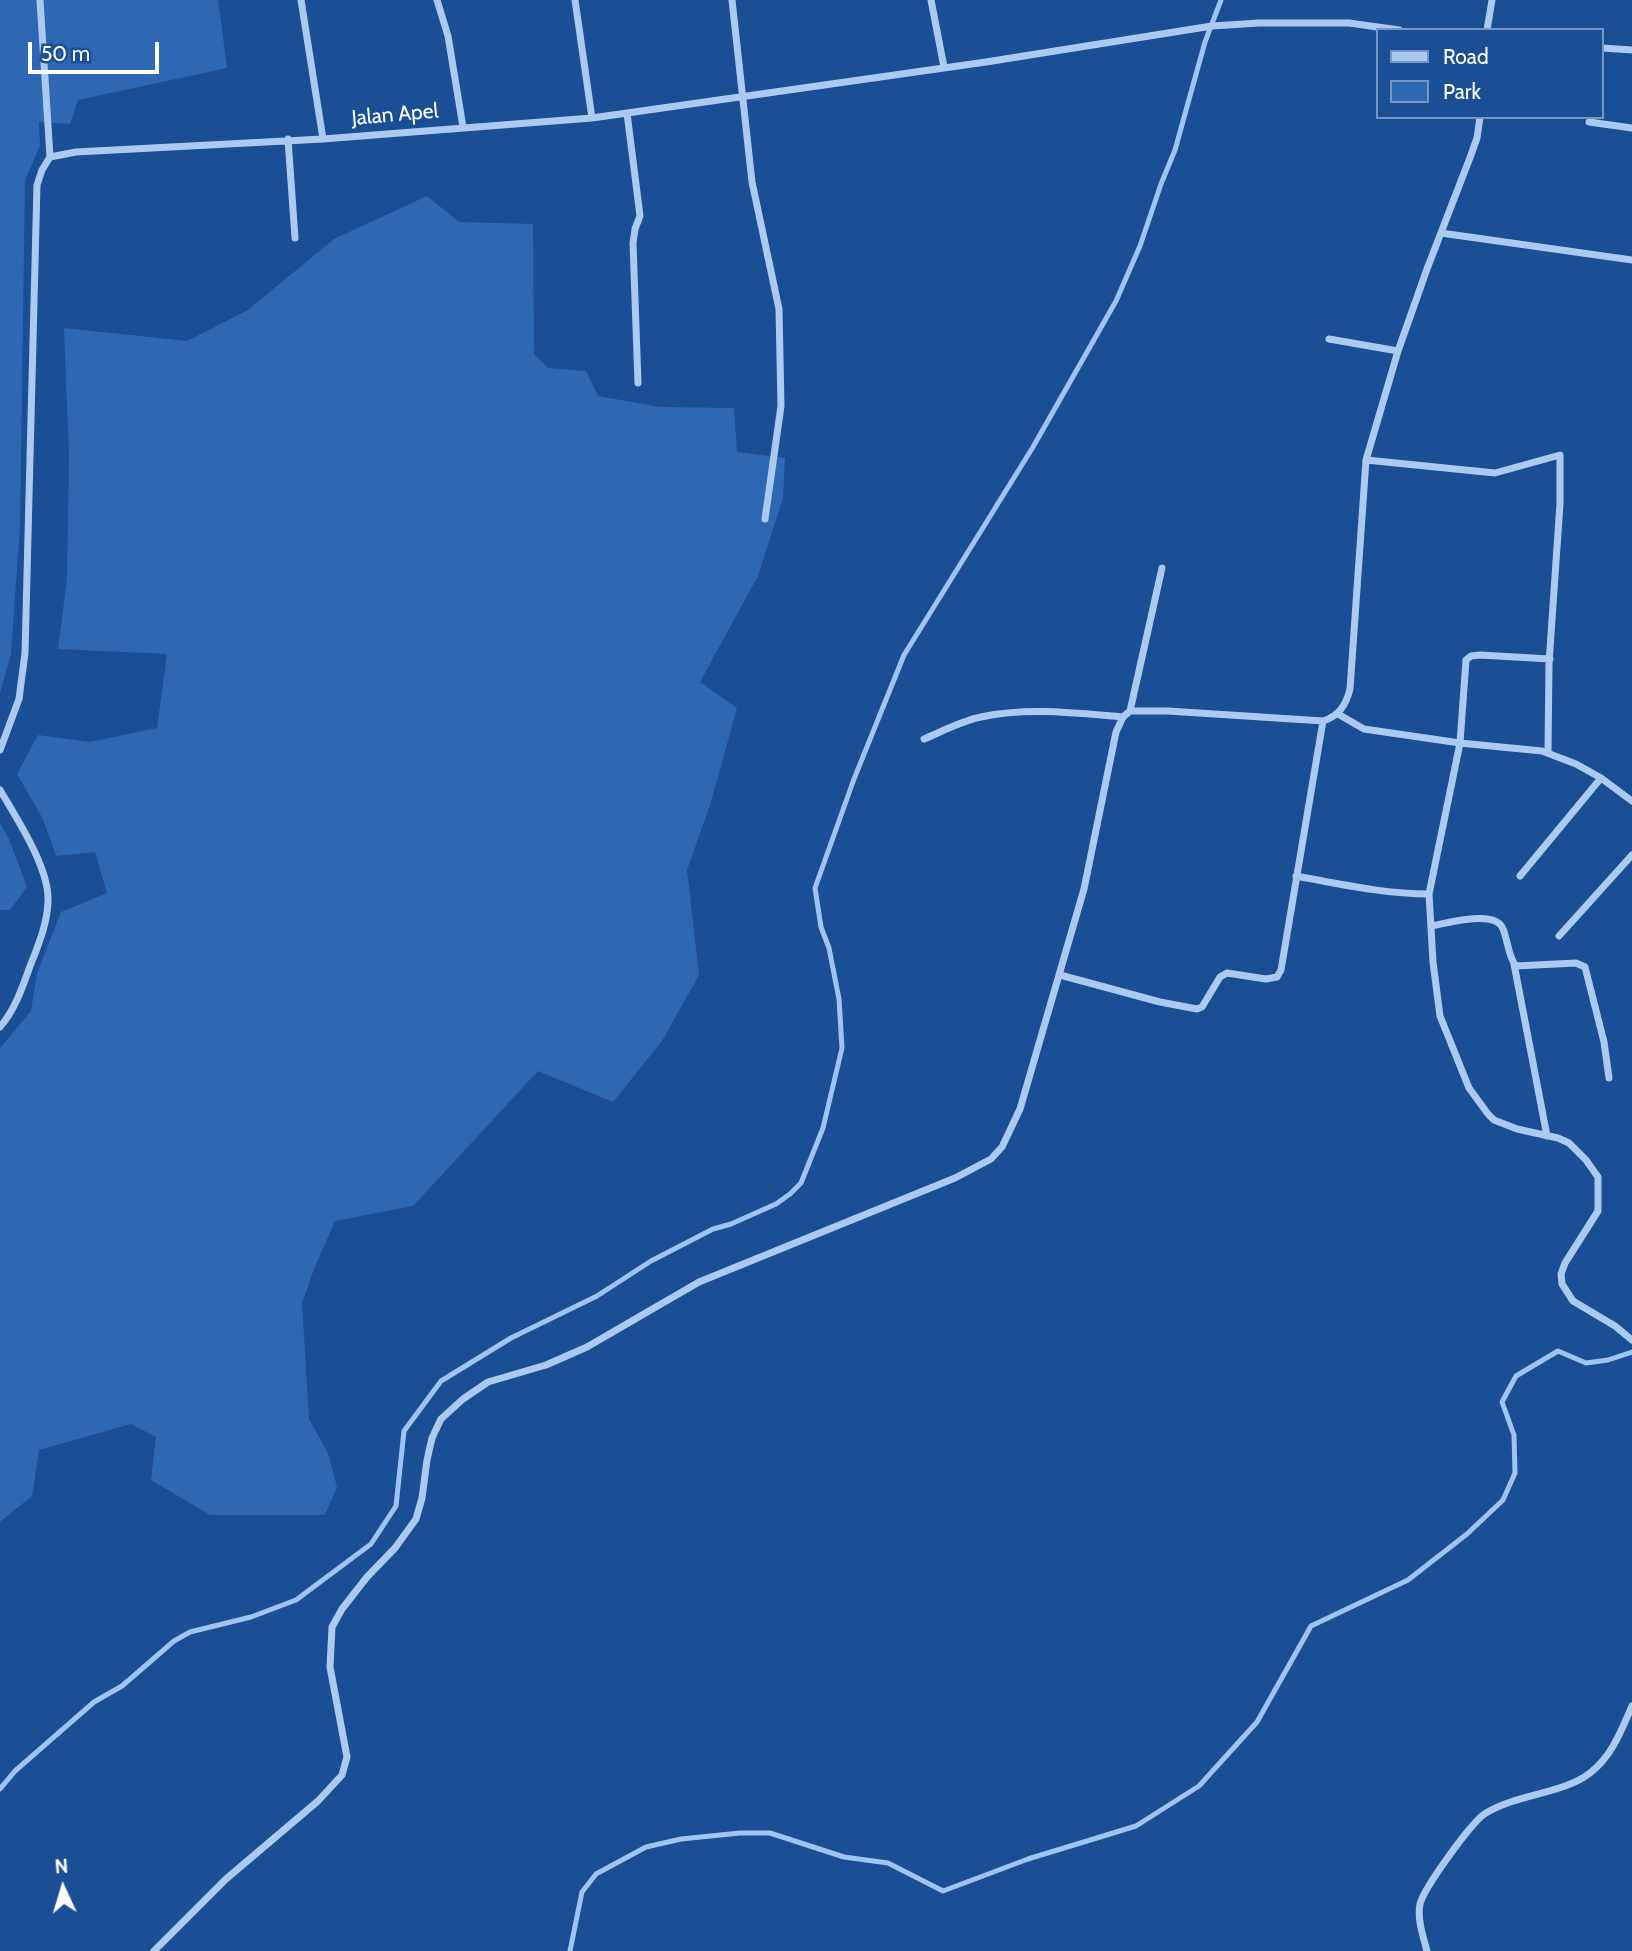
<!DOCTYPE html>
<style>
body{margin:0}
#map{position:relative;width:1632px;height:1951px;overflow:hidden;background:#1a4e95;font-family:Cabin,sans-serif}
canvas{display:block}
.legend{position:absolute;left:1376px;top:28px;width:228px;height:91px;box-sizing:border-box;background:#1a4e95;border:2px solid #7695bf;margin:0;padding:9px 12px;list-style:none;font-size:21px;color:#fff}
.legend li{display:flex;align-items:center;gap:14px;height:35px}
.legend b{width:35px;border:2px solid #7695bf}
.north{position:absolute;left:28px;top:1853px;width:70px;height:70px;-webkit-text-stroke:5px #1a4e95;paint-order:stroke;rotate:356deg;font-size:19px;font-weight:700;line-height:28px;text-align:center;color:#fff}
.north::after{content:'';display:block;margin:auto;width:24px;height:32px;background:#fff;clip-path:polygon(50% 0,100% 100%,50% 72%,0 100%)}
.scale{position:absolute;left:28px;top:42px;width:131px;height:32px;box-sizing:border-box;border:4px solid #fff;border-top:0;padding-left:9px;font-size:21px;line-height:24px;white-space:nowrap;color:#fff;-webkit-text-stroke:5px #1a4e95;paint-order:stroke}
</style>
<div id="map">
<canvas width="1632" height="1951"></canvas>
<ul class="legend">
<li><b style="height:9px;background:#accaf0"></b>Road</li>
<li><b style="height:19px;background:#2e68b3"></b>Park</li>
</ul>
<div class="north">N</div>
<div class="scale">50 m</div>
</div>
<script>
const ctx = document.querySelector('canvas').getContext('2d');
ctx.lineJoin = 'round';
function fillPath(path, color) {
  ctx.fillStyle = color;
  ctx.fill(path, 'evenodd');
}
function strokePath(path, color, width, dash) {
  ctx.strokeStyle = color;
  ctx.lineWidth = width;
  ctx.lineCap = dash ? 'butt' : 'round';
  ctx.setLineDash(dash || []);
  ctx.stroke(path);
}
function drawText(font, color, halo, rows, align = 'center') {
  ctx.font = font + ' Cabin,sans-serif';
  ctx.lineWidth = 5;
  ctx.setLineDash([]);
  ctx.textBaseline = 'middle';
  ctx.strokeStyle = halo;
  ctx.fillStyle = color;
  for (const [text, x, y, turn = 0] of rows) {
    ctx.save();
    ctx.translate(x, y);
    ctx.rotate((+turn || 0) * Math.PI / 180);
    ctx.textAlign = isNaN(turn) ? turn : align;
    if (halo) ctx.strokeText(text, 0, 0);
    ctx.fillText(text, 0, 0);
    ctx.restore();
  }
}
fillPath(new Path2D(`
 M0,0h218l9,68 -149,32 -8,24 -31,-2 1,24 -15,34 -5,346 -9,128 -11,39z
 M427,196l32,26 74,2 1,130 14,14 38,3 12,25 62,11 74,1 3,44 48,6 -2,40 -25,78 -58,106 37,26 -26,94 -24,68 12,105 -37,66 -49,61 -75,-31 -125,135 -78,15 -21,48 -12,34 7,116 19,34 9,34 -12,28h-115l-59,-35 5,-43 -25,-13 -92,26 -7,46 -32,26v-474l31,-37 6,-38 24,-61 46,-19 -12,-41 -39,4 -13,-37 -26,-45 21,-39 52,7 67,-14 10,-74 -109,-5 9,-70 2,-123 -5,-128 123,13 61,-31 86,-71z
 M0,823l9,16 18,48 -17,23h-10z`), '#2e68b3');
strokePath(new Path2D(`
 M0,1789l15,-18 79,-69 28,-16 52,-45 16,-9 61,-15 45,-17 75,-56 25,-38 8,-75 37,-50 70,-43 86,-42 54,-35 62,-32 18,-5 45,-20 14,-10 11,-11 22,-55 19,-80 -3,-49 -10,-51 -8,-21 -6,-39 39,-109 50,-124 129,-208 83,-146 24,-55 21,-62 14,-34 30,-108 16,-42
 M570,1951l12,-59 14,-18 50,-27 35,-8 59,-6h30l74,24 44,6 55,28 85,-32 108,-33 63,-40 58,-64 54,-96 97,-46 59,-46 36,-34 12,-27 -1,-38 -12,-33 14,-26 42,-25 28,12 22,-3 24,-8`), '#9fc4f2', 5);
strokePath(new Path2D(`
 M301,0l22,139
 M437,0l11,36 15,91
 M575,0l17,118
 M732,0l20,182 27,127 2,97 -16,113
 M931,0l13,67
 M1487,30l5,-30
 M1602,48l30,2
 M627,113l13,103 -5,13 -2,14 5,140
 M1589,122l43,6
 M288,139l7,99
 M50,157l26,-5 247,-13 269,-21 394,-56 226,-36 47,-3h90l50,7
 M1441,233l191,27
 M1329,339l69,12
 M1366,460l129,13 65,-18v49l-11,159 -1,90
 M1550,659l-70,-4 -9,1 -5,4 -6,83 -31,151 4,68 7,54 29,72 19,26 6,6 23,9 41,9 11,5 17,17 12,17v34l-33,52 -4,11 1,10 11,17 42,25 17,14
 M1130,711l32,-143
 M1338,714l26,15 96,14 82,8 34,13 25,14 31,23
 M924,739c19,-8 37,-18 57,-22 47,-10 94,-4 142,0
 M0,750l19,-51 6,-46 12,-468 5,-15 8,-13 -10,-157
 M0,790c17,29 50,79 48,112 -1,24 -11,46 -19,67 -7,20 -15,42 -29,58
 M1296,876c44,8 88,18 133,18
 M1520,876l81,-98
 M1431,926c17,-3 65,-17 72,3 5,12 5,27 13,37l60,-3 9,4 19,75 5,36
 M1559,936l73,-81
 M1514,964l33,172
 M1060,975l100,27 37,7 5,-2 18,-30 7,-4 39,6 11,-2 4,-7 42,-249
 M154,1951l72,-72 92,-78 24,-26 5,-18 -17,-90 2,-40 10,-18 25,-32 28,-29 21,-29 6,-21 5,-38 5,-22 9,-19 22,-20 25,-17 58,-17 41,-18 112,-65 256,-104 36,-19 11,-12 18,-38 64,-220 32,-157 7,-15 7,-6h38l155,10c16,-5 23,-16 27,-32l16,-229 32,-109 29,-82 44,-114 6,-17 3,-21
 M1427,1951c-4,-15 -10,-32 -7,-47 4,-16 52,-83 66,-91 31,-19 77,-19 104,-40 22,-17 31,-42 42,-67`), '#accaf0', 7);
drawText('21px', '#fff', '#1a4e95', [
 ["Jalan Apel",395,115,-5]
]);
</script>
